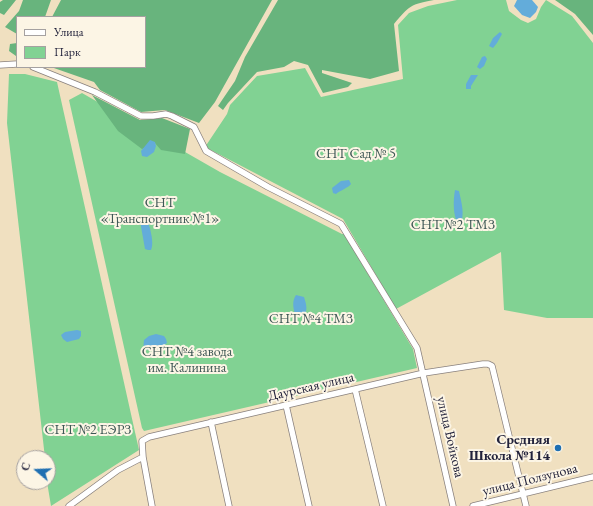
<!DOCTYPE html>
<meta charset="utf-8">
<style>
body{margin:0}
#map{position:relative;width:593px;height:506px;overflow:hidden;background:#f0e0c0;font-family:"EB Garamond",serif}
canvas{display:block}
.legend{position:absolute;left:16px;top:16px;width:130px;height:52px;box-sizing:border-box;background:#fcf5e5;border:1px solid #a5a1a1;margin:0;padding:5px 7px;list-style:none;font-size:12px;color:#22223b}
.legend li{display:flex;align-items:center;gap:8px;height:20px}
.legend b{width:20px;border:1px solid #a5a1a1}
.north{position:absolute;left:16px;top:450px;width:40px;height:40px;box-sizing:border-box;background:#fcf5e5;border:1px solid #a5a1a1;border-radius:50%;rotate:289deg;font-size:11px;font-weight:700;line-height:16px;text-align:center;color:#22223b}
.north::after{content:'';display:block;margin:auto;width:14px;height:18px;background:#1f6fb2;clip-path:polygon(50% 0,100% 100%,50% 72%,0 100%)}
</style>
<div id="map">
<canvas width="593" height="506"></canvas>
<ul class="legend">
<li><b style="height:5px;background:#fff"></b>Улица</li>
<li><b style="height:11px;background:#81d293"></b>Парк</li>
</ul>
<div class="north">С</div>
</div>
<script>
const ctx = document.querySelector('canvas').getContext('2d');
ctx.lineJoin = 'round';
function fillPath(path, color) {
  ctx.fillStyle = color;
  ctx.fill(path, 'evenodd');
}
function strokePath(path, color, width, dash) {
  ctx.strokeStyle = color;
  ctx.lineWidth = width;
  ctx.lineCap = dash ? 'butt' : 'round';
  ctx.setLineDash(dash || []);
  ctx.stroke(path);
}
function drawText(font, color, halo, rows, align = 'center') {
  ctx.font = font + ' "EB Garamond",serif';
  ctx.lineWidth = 4;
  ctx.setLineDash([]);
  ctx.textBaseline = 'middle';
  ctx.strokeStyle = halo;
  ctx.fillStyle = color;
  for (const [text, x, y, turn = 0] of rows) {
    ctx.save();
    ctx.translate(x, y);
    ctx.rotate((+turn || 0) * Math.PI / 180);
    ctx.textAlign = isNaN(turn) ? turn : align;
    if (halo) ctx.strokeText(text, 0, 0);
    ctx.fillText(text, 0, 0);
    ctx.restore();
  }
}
fillPath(new Path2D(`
 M457,0h49l3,11 12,9 7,3 8,-4 5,-12 5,-7 26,16 21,27v275h-46l-43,-8 -3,-58 -105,57 -53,-90 -138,-72 22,-33 3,-9 27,-29 48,-8 16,29 82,-18 -5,-54 11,-12 19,-7z
 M9,74h16l32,8 82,368 -88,56 -4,-24 1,-24h-3l-38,-335z
 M82,93l138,79 122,62h2l69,115 4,19 -273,63 -2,-3 -73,-328z`), '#81d293');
fillPath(new Path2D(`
 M3,0h13l-12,15 -4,-2v-11z
 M23,0h28l-6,17h-28v17l-12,-7 14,-16z
 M61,0h211l-57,102 -16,21 -34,-13 -24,2 -41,-22 -6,-8 -43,-15h94v-50h-93z
 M278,0h156c-23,4 -25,6 -40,24l5,47 -29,8 -48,-9v3l30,10 -4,4 -25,6 -15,-28 -14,-4 -10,6 -27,5 -29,31 -5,7 -5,-4 17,-25 10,-24z
 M555,0h38v35l-18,-21z
 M17,43v12l-1,1 -7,-5 1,-7z
 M92,95l48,25 22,-2 28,11 -5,25 -24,-4 -7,-8 -12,7 -24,-18z`), '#68b47d');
fillPath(new Path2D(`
 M517,0h15l6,7 -2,5 -6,6 -8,-3 -8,-9z
 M500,32l2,2 -5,9 -4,5 -4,-2 4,-8z
 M485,56l2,3 -3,7 -4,3 -3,-2 5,-10z
 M471,75h7l-7,11v3h-5v-5z
 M150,140l5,2 1,4 -2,6 -7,5 -5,-1 -1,-5z
 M349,180l2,4c-3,4 -10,6 -15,10l-3,-1 -1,-5 9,-7z
 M455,190l4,1c2,10 5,19 3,29l-4,4c-5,-9 -5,-23 -3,-34z
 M141,215l4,1c4,6 10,27 6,34h-3l-3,-1 -5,-28z
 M296,295l8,2c3,9 6,21 -9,17 -2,-7 -3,-13 1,-19z
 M77,330l4,1v5l-2,3 -12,3 -4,-3 -2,-4 4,-3z
 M156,334l8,2 2,3 1,4c-5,3 -20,11 -23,4 -1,-2 0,-5 0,-7l5,-4z`), '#63acda');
const minor = new Path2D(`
 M0,65l17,-1
 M33,67l62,25 46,24h12l13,-2 6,2 22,11 12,24 62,36 73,37 76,124 36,158
 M355,389l28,117
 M286,405l23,101
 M211,422l18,84
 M69,506l49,-36 25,-13
 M152,506l-9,-49 -1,-16 7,-4 275,-64 59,-9h5l4,2 34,140
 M473,506l120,-29`);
strokePath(minor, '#89817e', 7);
strokePath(minor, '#fff', 5.5);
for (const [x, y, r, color] of [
 [558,448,4,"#1f6fb2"]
]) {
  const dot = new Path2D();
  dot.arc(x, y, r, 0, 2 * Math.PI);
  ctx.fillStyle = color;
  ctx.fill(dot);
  strokePath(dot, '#fcf5e5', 1.5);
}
drawText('14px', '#3e5755', '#fcf5e5', [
 ["СНТ Сад № 5",356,154],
 ["СНТ",160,203],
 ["«Транспортник №1»",160,219],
 ["СНТ №2 ТМЗ",453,225],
 ["СНТ №4 ТМЗ",311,319],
 ["СНТ №4 завода",187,352],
 ["им. Калинина",187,368],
 ["СНТ №2 ЕЭРЗ",88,430]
]);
drawText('14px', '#22223b', '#fcf5e5', [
 ["Даурская улица",311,387,-13],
 ["улица Войкова",450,437,77],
 ["улица Ползунова",530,480,-14]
]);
drawText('bold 14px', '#22223b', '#fcf5e5', [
 ["Средняя",550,440],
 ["Школа №114",550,456]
], 'right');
</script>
